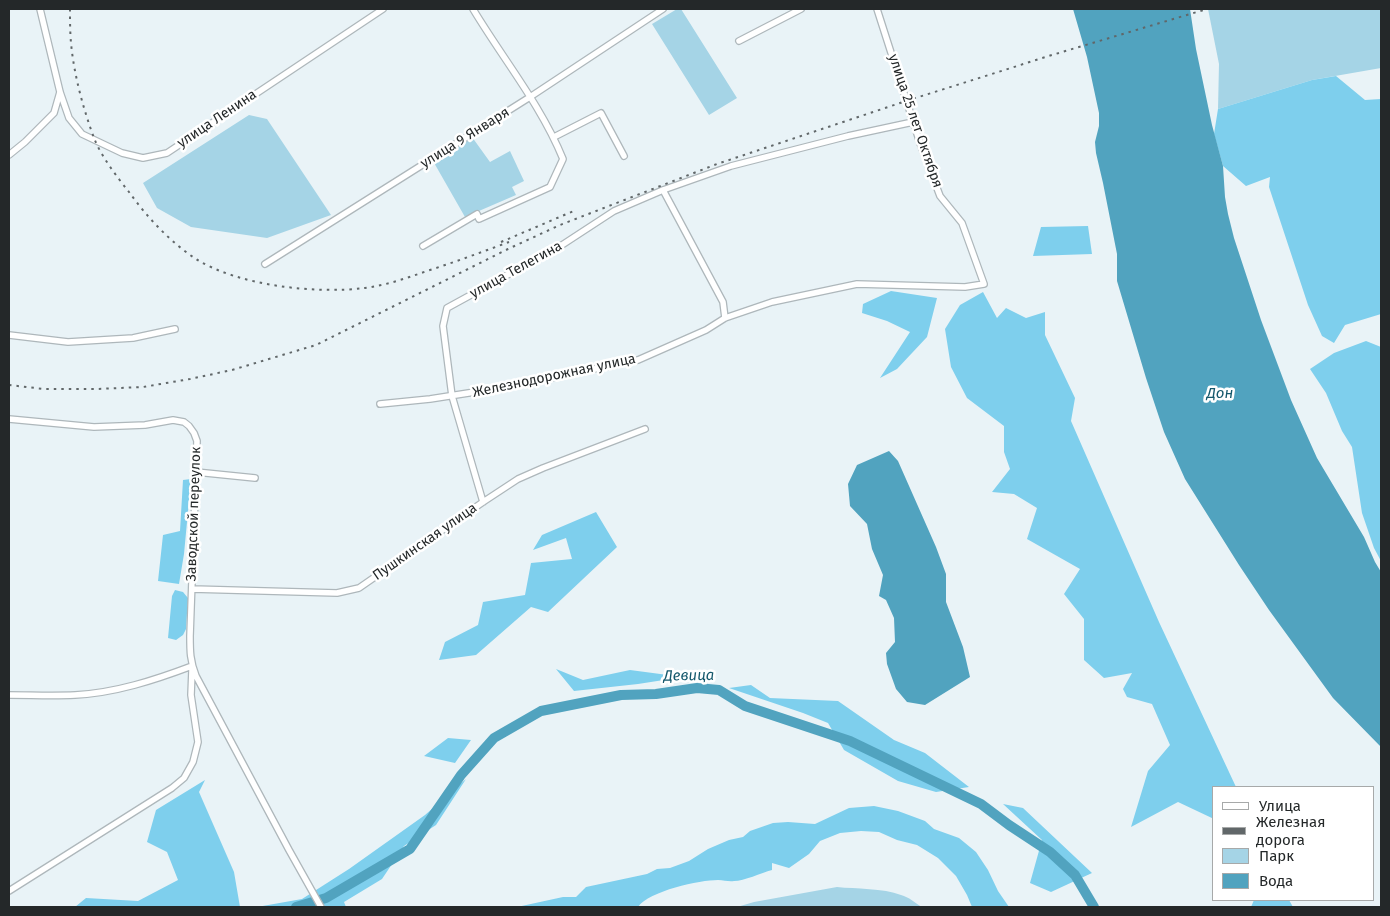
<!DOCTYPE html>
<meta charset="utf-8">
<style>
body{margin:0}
#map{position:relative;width:1390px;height:916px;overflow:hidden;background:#e9f3f7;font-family:"Fira Sans",sans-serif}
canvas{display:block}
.frame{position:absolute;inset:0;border:10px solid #242829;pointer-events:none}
.legend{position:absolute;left:1212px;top:786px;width:162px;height:115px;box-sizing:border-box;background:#fff;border:1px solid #a7a9a9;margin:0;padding:6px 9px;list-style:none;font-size:15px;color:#242829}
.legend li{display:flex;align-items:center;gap:10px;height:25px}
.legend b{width:25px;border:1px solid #a7a9a9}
</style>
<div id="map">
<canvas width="1390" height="916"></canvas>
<div class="frame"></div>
<ul class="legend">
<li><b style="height:6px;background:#fff"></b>Улица</li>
<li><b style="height:6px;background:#616769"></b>Железная дорога</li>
<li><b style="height:14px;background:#a5d4e6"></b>Парк</li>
<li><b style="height:14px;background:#51a3bf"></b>Вода</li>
</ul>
</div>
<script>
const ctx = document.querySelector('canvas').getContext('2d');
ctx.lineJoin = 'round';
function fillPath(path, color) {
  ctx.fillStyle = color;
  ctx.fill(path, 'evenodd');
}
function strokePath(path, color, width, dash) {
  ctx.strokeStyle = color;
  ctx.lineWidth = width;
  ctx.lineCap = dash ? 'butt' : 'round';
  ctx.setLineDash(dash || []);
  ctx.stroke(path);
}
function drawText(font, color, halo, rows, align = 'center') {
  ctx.font = font + ' "Fira Sans",sans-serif';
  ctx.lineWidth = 5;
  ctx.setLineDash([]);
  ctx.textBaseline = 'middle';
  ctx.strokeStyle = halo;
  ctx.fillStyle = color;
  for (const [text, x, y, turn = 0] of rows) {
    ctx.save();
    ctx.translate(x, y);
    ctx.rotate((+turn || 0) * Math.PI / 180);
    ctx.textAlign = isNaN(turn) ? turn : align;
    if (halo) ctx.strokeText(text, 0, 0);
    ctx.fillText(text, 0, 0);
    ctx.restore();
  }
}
fillPath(new Path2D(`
 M677,9h4l56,89 -28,17 -57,-91z
 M1208,9h173v59l-69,12 -94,29 1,-45z
 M249,115l18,4 64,96 -64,23 -76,-11 -34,-19 -14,-25z
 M472,137l18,25 20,-11 14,30 -12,6 4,8 -51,22 -32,-56z
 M837,887c19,2 46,1 64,8 8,2 14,8 21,12h-185l17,-5z`), '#a5d4e6');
fillPath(new Path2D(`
 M1336,76l29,24 16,-1v215l-36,11 -11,18 -12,-7 -14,-31 -39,-118 1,-10 -24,9 -23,-20 -9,-32 4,-25 94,-29z
 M1088,226l4,28 -59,2 8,-29z
 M891,291l46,7 -10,39 -30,32 -17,9 30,-46 -23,-11 -25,-8 1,-9z
 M983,292l14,26 9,-10 20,10 19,-6v23l30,63 -4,23 88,201 77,165h-22v32l-36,-17 -47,25 17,-56 22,-26 -18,-41 -25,-7 -4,-8 9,-16 -28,5 -20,-18v-41l-20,-25 16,-25 -53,-30 10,-31 -23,-14 -22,-2 18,-23 -6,-17v-26l-37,-28 -16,-31 -6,-38 15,-24z
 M1366,341l15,6v214l-7,-13 -12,-35 -10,-66 -10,-16 -16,-38 -16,-24 24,-16z
 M191,479l-7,75 -5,30 -21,-3 5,-46 17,-4 3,-51z
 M596,512l21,35 -69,65 -17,-5 -55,48 -37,5 6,-18 33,-17 5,-23 42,-7 6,-32 41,-4 -6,-21 -33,12 9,-15z
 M175,590l8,2 5,6 -2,31 -3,6 -7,5 -8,-2 4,-42z
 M556,669l27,11 47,-10 53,7 -45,7 -64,7z
 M751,685l19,13 68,3 56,39 31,13 44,34 -33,5 -38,-11 -54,-31 -16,-27 -25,-10 -74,-25z
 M448,738l23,2 -16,23 -31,-7z
 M466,779l-30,46 -32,21 -22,33 -38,23 2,5 -60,-1 -1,1h-28l45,-8 47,-30 76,-54z
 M205,780l-6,12 35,80 6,35h-165l11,-9 52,3 40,-21 -11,-28 -20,-10 9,-32z
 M1003,804l20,4 69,65 -41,19 -21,-9 12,-43z
 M874,806l24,5 27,10 9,8 25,9 17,14 12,18 10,21 11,16h-37l-5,-12 -11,-19 -18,-18 -21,-13 -20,-5 -18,-8 -18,-1 -21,2 -20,8 -11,13 -20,14 -17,-5v7c-11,3 -28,11 -38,11 -5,1 -10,-1 -16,-1 -18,0 -69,11 -80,27h-121l46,-10h13l10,-10 61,-13 10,-5 13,-1 19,-7 19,-12 21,-9 14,-3 7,-6 23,-8 15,-1 27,2 34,-16z
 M1254,900h35l4,7h-42z`), '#7ecfed');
fillPath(new Path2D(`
 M1073,9h117l6,40 16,76 11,41 2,31 3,17 6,24 27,82 30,80 26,58 47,79 11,25 6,10v175l-48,-49 -64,-88 -30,-45 -54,-86 -21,-47 -18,-54 -29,-97v-27l-14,-71 -7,-30 -1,-11 4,-16v-13l-12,-56z
 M889,451l9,10 38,86 10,27v28l17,45 7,30 -45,28 -18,-3 -11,-13 -9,-25 -1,-11 9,-11 -1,-24 -8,-18 -7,-4 4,-21 -11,-26 -5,-25 -17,-18 -2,-22 9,-19z`), '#51a3bf');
strokePath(new Path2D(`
 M296,907l30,-9 84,-49 51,-74 33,-37 47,-27 80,-16 35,-1 41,-6 22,2 26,16 105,35 131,63 28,21 41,27 25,23 19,32`), '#51a3bf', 10);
const minor = new Path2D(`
 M40,9l20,83 9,26 13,16 40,19 21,5 24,-5 216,-144
 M739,41l62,-32
 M554,137l47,-24 23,43
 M9,155l16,-13 29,-29 6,-21
 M663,190l60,112 2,16
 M423,246l54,-32 2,5 71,-32 13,-28c-22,-54 -60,-100 -90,-150
 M265,264l265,-167 133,-88
 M9,335l59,7 65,-4 42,-9
 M380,404l50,-5 77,-12 131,-27 68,-30 19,-12 47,-16 85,-18 108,3 19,-3 -22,-61 -22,-27 -20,-53 -43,-134
 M9,419l85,8 51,-2 28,-5 11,2 5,4 5,7 3,8 -7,195c0,15 0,25 6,40l93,174 32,57
 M196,472l59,6
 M483,502l-31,-106 -9,-70 4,-18 115,-63 52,-34 49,-21 68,-24 117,-30 65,-14
 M192,589l145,4 22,-5 124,-86 35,-23 25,-11 102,-39
 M9,695c22,0 44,1 66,0 40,-2 80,-15 117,-29
 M9,891l163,-103 12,-10 9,-16 5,-20 -7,-47 1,-25`);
strokePath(minor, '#aeb7bb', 8);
strokePath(minor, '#fff', 5.5);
strokePath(new Path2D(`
 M70,9c0,11 0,23 1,34 3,32 12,65 23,95 7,18 23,39 35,54 18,25 41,50 67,67 43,27 120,35 169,29 22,-3 42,-10 62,-17 28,-9 55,-19 82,-29
 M501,242l75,-32
 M9,385l35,4h53l46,-2 47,-8 42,-9 84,-25 192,-96 52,-24 157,-61 189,-63 146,-46 155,-46`), '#616769', 2, [2.5, 5]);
drawText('14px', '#242829', '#fff', [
 ["улица Ленина",217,119,-34],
 ["улица 25 лет Октября",915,121,71],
 ["улица 9 Января",465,138,-32],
 ["улица Телегина",516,270,-29],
 ["Железнодорожная улица",554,376,-12],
 ["Заводской переулок",194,514,-88],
 ["Пушкинская улица",425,542,-35]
]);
drawText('italic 15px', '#15586c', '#fff', [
 ["Дон",1220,394],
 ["Девица",689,676,-1]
]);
</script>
